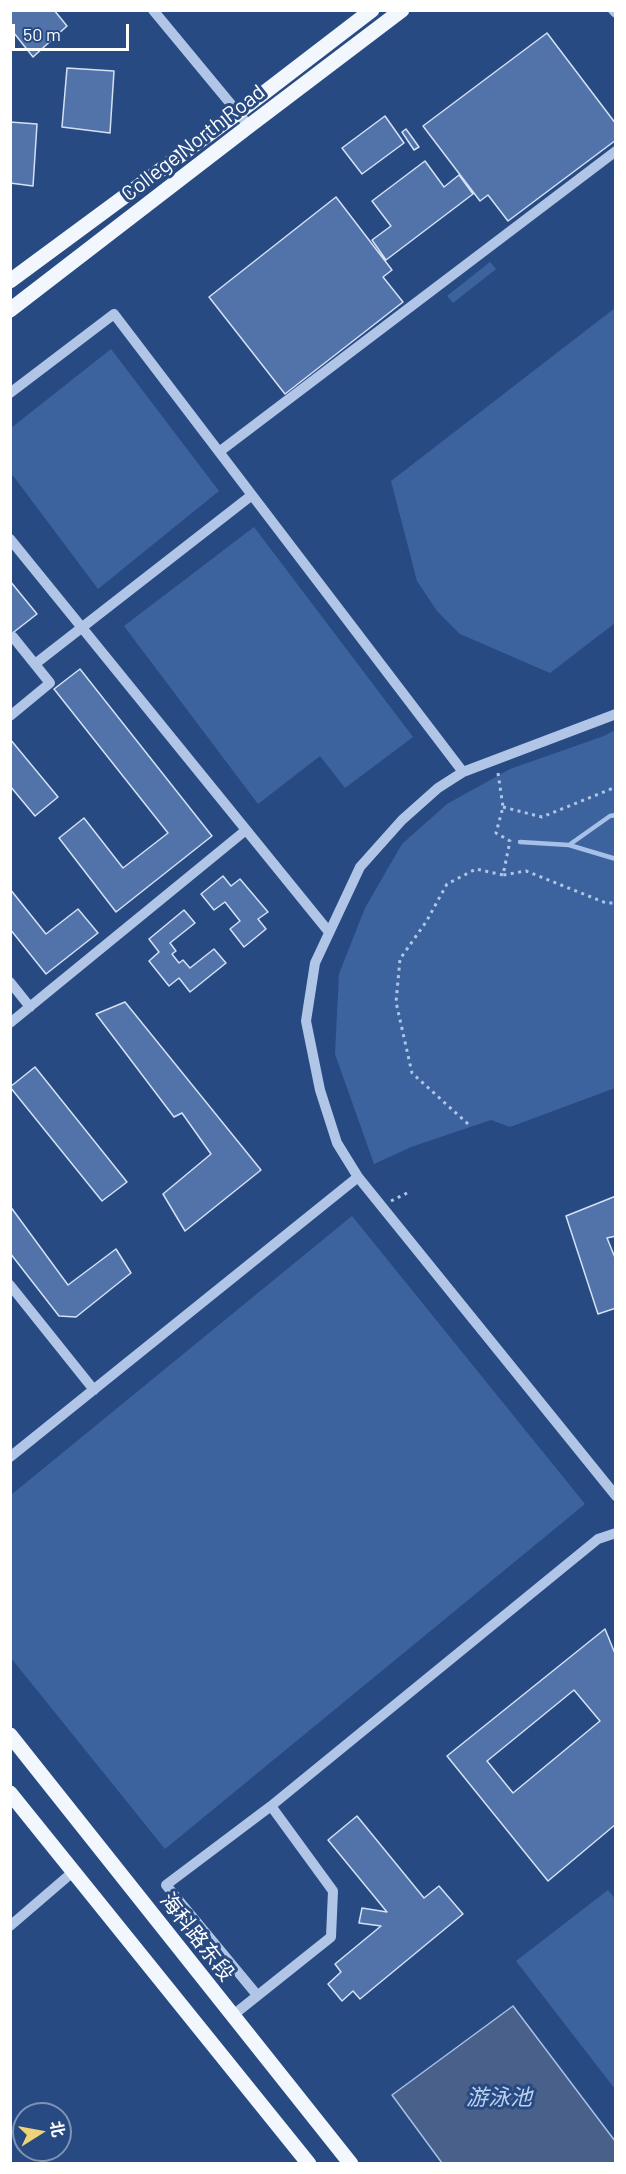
<!DOCTYPE html>
<meta charset="utf-8">
<style>
body{margin:0}
#map{position:relative;width:626px;height:2174px;overflow:hidden;background:#284a82;font-family:Barlow,"Noto Sans SC",sans-serif}
canvas{display:block}
.frame{position:absolute;inset:0;border:12px solid #fff;pointer-events:none}
.north{position:absolute;left:12px;top:2102px;width:60px;height:60px;box-sizing:border-box;background:#284a82;border:2px solid #7e92b4;border-radius:50%;rotate:79deg;font-size:16px;font-weight:700;line-height:24px;text-align:center;color:#fff}
.north::after{content:'';display:block;margin:auto;width:21px;height:27px;background:#eed377;clip-path:polygon(50% 0,100% 100%,50% 72%,0 100%)}
.scale{position:absolute;left:12px;top:24px;width:117px;height:27px;box-sizing:border-box;border:3px solid #fff;border-top:0;padding-left:8px;font-size:18px;line-height:21px;white-space:nowrap;color:#fff;-webkit-text-stroke:4px #284a82;paint-order:stroke}
</style>
<div id="map">
<canvas width="626" height="2174"></canvas>
<div class="frame"></div>
<div class="north">北</div>
<div class="scale">50 m</div>
</div>
<script>
const ctx = document.querySelector('canvas').getContext('2d');
ctx.lineJoin = 'round';
function fillPath(path, color) {
  ctx.fillStyle = color;
  ctx.fill(path, 'evenodd');
}
function strokePath(path, color, width, dash) {
  ctx.strokeStyle = color;
  ctx.lineWidth = width;
  ctx.lineCap = dash ? 'butt' : 'round';
  ctx.setLineDash(dash || []);
  ctx.stroke(path);
}
function drawText(font, color, halo, rows, align = 'center') {
  ctx.font = font + ' Barlow,"Noto Sans SC",sans-serif';
  ctx.lineWidth = 6;
  ctx.setLineDash([]);
  ctx.textBaseline = 'middle';
  ctx.strokeStyle = halo;
  ctx.fillStyle = color;
  for (const [text, x, y, turn = 0] of rows) {
    ctx.save();
    ctx.translate(x, y);
    ctx.rotate((+turn || 0) * Math.PI / 180);
    ctx.textAlign = isNaN(turn) ? turn : align;
    if (halo) ctx.strokeText(text, 0, 0);
    ctx.fillText(text, 0, 0);
    ctx.restore();
  }
}
fillPath(new Path2D(`
 M490,262l6,7 -43,34 -6,-7z
 M615,308v315l-65,50 -90,-39 -23,-23 -20,-30 -26,-100z
 M111,349l108,142 -121,98 -87,-116v-45z
 M254,527l159,210 -68,51 -25,-32 -62,48 -134,-178z
 M615,730v358l-105,39 -19,-7 -80,27 -37,17 -39,-110 4,-80 26,-66 37,-64 45,-40 63,-35 94,-33z
 M352,1216l233,288 -420,345 -154,-191v-163z
 M608,1890l8,10 -1,189 -99,-128z`), '#3d639f');
const water = new Path2D(`
 M513,2006l102,135v22h-173l-50,-68z`);
fillPath(water, '#49618a');
strokePath(water, '#a6c0e7', 1.5);
strokePath(new Path2D(`
 M520,842l49,3 47,14
 M569,845l41,-29 6,-1`), '#a6c0e7', 4.5);
const building = new Path2D(`
 M10,10h44l13,16 -34,31 -23,-29z
 M547,33l69,91v16l-108,81 -20,-26 -8,6 -57,-75z
 M67,68l47,3 -4,62 -48,-6z
 M385,116l19,27 -42,31 -20,-26z
 M10,122l27,2 -4,62 -23,-3z
 M406,129l13,18 -5,3 -12,-18z
 M425,161l19,26 15,-12 14,19 -87,66 -14,-20 19,-14 -19,-25z
 M336,197l56,73 -9,7 20,25 -118,92 -76,-97z
 M10,581l27,33 -27,21z
 M80,669l132,167 -96,76 -57,-74 25,-20 39,50 45,-35 -114,-144z
 M10,739l48,58 -23,19 -25,-30z
 M223,876l8,10 9,-7 28,33 -10,7 8,10 -22,18 -14,-18 10,-8 -15,-19 -11,8 -13,-16z
 M10,889l36,45 32,-25 20,24 -52,41 -36,-45z
 M184,910l11,13 -25,20 6,8 -4,3 7,9 4,-3 7,8 24,-19 12,14 -36,29 -11,-14 -10,8 -20,-25 10,-9 -10,-13z
 M125,1002l136,168 -76,61 -22,-37 48,-40 -29,-41 -8,4 -78,-103z
 M35,1067l92,115 -25,19 -92,-114z
 M616,1196v40l-9,2 9,22v48l-18,6 -32,-98z
 M10,1206l58,79 48,-36 15,24 -55,44 -17,-1 -49,-63z
 M605,1629l11,27v168l-68,57 -101,-125zM574,1690l26,31 -87,72 -26,-32z
 M357,1816l67,82 15,-12 24,28 -103,85 -7,-8 -11,10 -14,-17 13,-12 -6,-8 46,-38 -22,-3 3,-15 25,4 -59,-72z`);
fillPath(building, '#5173aa');
strokePath(building, '#d4e1f5', 1.5);
strokePath(new Path2D(`
 M498,773l5,34 -7,26 14,8 -7,34 23,-4 80,32h10
 M503,807l39,10 74,-30
 M468,1124l-56,-51 -16,-71 4,-43 26,-37 21,-38 29,-15 27,6
 M391,1201l16,-8`), '#b1c6e6', 3, [3, 4.5]);
strokePath(new Path2D(`
 M153,10l96,116
 M613,10l3,3
 M10,393l104,-79 349,458
 M219,452l397,-301
 M10,539l319,393
 M10,639l3,-2 37,46 -40,33
 M35,664l217,-169
 M616,714l-153,58 -25,16 -36,32 -42,47 -45,96 -9,58 14,69 17,53 21,34 258,319
 M10,982l20,25
 M10,1023l236,-193
 M10,1285l84,105
 M10,1457l348,-280
 M10,1926l64,-55
 M257,1995l-91,-110 105,-79 327,-267 18,-6
 M232,2016l99,-79 2,-46 -62,-85`), '#b1c6e6', 10);
strokePath(new Path2D(`
 M10,281l229,-169 133,-102
 M10,310l239,-184 153,-116
 M10,1735l341,429
 M10,1793l299,371`), '#f2f6fd', 15);
drawText('21px', '#fff', '#284a82', [
 ["College North Road",193,143,-38],
 ["海科路东段",197,1937,52]
]);
drawText('italic 22px', '#bcd0ee', '#284a82', [
 ["游泳池",499,2098]
]);
</script>
